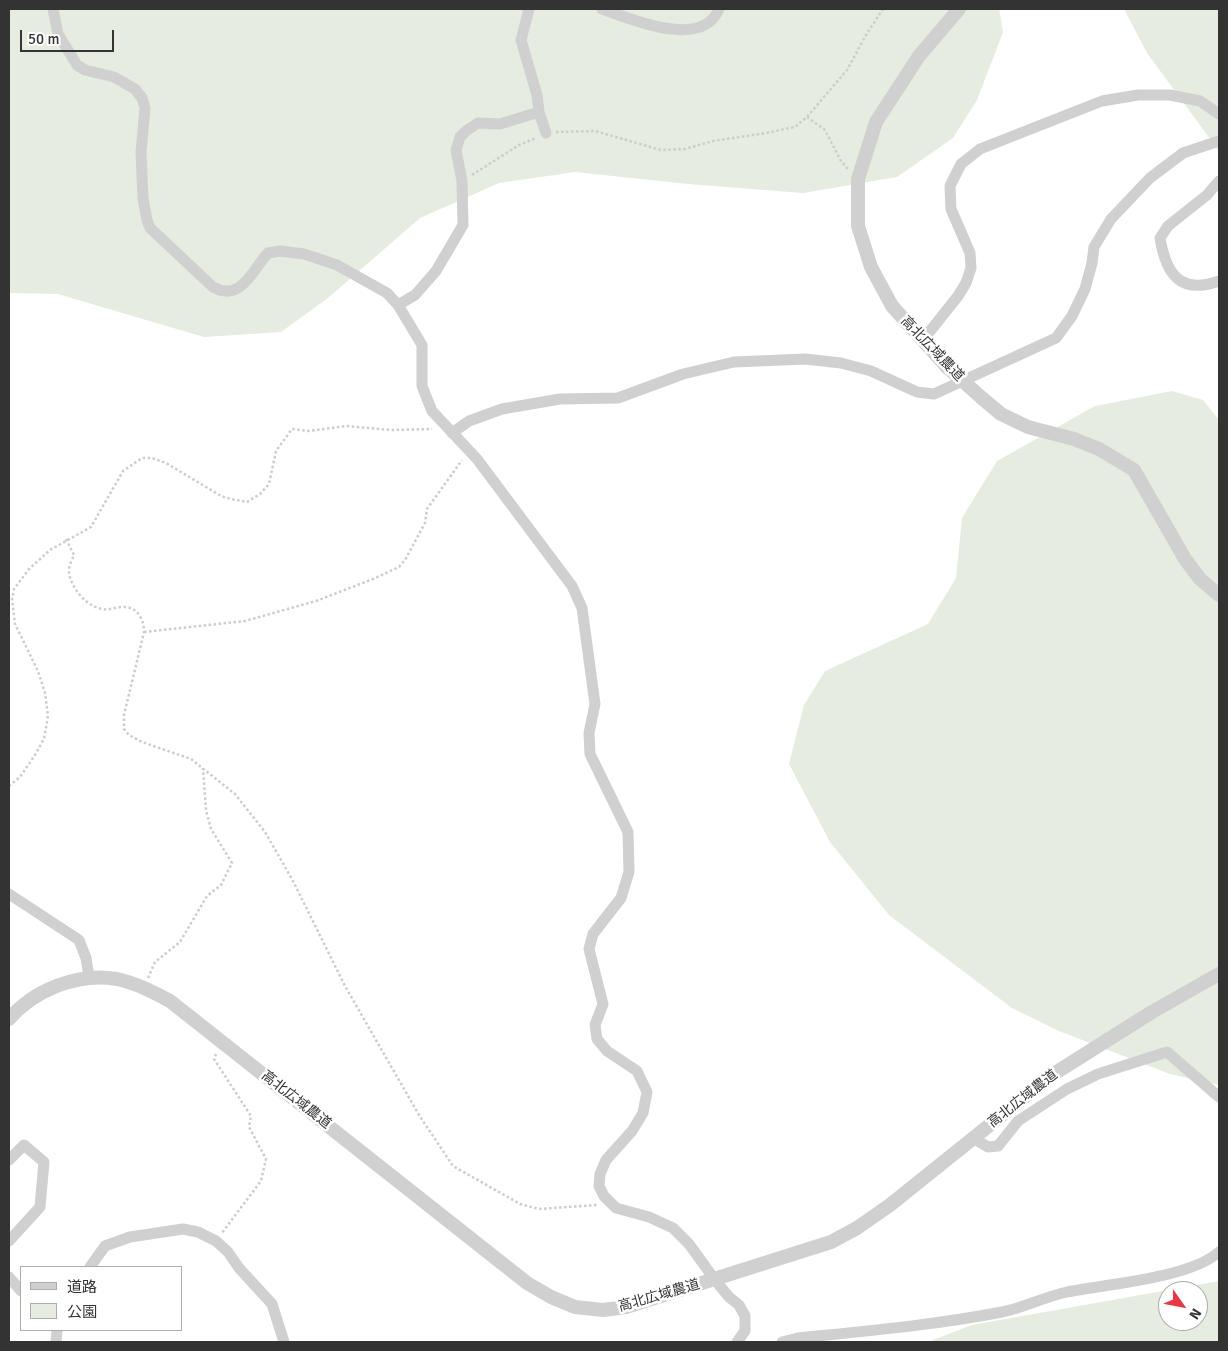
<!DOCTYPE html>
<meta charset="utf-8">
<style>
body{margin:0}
#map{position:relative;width:1228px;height:1351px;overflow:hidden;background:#fff;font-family:Signika,"Noto Sans JP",sans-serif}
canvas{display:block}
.frame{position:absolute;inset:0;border:10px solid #333;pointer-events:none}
.legend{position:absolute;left:20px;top:1266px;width:162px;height:65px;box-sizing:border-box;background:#fff;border:1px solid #adadad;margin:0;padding:6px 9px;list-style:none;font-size:15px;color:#333}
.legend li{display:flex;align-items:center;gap:10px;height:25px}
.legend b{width:25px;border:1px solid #adadad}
.north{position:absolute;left:1158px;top:1281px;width:50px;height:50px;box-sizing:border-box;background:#fff;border:1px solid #adadad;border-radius:50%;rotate:123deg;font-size:14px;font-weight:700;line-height:20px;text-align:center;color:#333}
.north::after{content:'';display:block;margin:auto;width:18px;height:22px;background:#e63946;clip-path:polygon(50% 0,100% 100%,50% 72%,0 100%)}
.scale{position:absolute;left:20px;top:30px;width:94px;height:22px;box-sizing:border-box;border:2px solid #333;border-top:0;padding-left:6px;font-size:15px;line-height:18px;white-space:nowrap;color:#333;-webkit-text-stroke:4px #fff;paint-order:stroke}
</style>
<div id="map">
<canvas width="1228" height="1351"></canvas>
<div class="frame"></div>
<ul class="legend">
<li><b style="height:6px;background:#d0d0d0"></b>道路</li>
<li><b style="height:14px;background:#e6ecdf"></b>公園</li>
</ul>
<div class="north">N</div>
<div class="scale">50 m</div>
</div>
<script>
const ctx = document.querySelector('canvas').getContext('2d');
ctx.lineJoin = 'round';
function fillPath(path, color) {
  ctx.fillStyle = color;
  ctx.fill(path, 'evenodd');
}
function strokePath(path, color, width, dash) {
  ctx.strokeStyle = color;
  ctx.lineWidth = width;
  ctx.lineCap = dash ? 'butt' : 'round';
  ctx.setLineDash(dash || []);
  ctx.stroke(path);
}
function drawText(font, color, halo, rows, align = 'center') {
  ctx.font = font + ' Signika,"Noto Sans JP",sans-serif';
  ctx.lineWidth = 5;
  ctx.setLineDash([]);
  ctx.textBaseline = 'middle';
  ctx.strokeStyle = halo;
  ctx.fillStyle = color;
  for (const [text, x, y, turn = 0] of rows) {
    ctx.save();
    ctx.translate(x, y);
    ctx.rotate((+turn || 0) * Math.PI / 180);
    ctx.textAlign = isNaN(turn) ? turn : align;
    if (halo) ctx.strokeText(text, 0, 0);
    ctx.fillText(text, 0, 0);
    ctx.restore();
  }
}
fillPath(new Path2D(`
 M9,9h990l4,23 -26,68 -24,38 -56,39 -94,16 -115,-9 -113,-12 -76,11 -79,35 -92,80 -47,34 -77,5 -146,-43 -49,-1z
 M1124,9h95v142l-72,-98z
 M1172,391l31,9 16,20v665l-49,-11 -111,-43 -47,-23 -123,-93 -59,-73 -41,-78 15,-59 21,-34 103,-47 28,-46 6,-60 35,-57 98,-55z
 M1219,1281v61h-291l44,-17zM1168,1291h30v30h-30z`), '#e6ecdf');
strokePath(new Path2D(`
 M807,117l18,13 16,31 7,8
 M556,132l39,-1 66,19 24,-1 28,-8 53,-8 29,-6 12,-10 40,-47 19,-35 17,-26
 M472,175l47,-30 17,-7
 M66,539l8,16c-2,5 -6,12 -5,18 3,16 17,33 33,36 7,2 15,-3 23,-2 14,1 19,14 19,25l-20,83v14l5,6 13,7 49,17 44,35 30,38 27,47 53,107 74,129 34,51 67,38 19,5 58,-4
 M144,632l101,-11 71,-20 57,-22 26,-12 6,-7 20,-37 2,-14 35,-49
 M9,786l11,-9 15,-22 9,-16 4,-23 -3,-23 -7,-22 -23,-47 -3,-25 2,-10 15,-20 21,-19 41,-23 32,-56 19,-13h10l14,5 55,33 10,3 16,3 13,-8 9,-10 7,-33 16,-22 17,2 37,-5 45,4 41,-1
 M148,978l7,-16 25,-20 27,-46 14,-11 11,-22 -21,-34 -5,-19 -3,-42
 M216,1054l-2,5 37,57 -2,11 17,32 -5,22 -39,52`), '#cdcdcd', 2.5, [2.5, 2.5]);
strokePath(new Path2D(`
 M53,9l5,25 19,31 8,5 29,7 21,12 7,9 3,10 -4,44 2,47 4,21 3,8 63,59c28,16 40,-18 55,-34l12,-2 24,3 33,11 50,28 11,12 24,40v41l10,25 45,48 95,127 10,22 13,96 -6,29 1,21 38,78 1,40 -8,26 -28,36 -4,15 14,55 -8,21 2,14 10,12 30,20 10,21 -4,21 -11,18 -26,29 -6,14 -1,12 5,10 12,12 33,9 24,11 16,16 26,36 14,17 10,8 6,11v15l-8,11
 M529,9l-8,31 16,55 2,17 7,21
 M602,9c29,10 100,41 117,0
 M1219,181l-12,14 -39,31 -8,12c6,36 20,57 59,43
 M398,305l17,-10 21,-24 27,-46 -1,-44 -6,-31 4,-13 6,-6 12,-8 22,1 39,-12
 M923,340l35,-44 8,-13 5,-15 -1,-15 -19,-44 -1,-23 11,-22 19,-15 122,-48 36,-6h32l30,6 19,13
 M452,433l17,-12 33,-12 58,-10 58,-1 65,-24 51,-12 71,-3 36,4 30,8 46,21 17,2 122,-56 16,-22 13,-27 7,-26 2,-16 17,-28 39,-41 33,-25 36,-12
 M9,894l70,46 7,18 3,19
 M973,1138l15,9 10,-1 20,-25 49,-32 31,-15 69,-22 52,45
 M9,1160l15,-15 20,17 -4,45 -31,34
 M90,1267l15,-21 25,-9 53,-8 15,3 18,9 12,11 11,16 33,36 12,38
 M9,1277l12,14
 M56,1342l1,-12
 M782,1342l16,-4c68,-7 137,-13 204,-26 21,-4 42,-15 65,-20 40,-8 123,-14 152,-40`), '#d0d0d0', 11);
strokePath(new Path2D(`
 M947,367l-55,-61 -21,-39 -13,-41v-47l18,-57 43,-66 40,-47
 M983,399l18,15 27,13 46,12 25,10 35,21 51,89 15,20 19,16
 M9,1019c25,-29 69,-47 108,-40 19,4 36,13 53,22l357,282 24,14 24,10 28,3 23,-3 205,-65 26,-14 33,-23 162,-130 100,-63 67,-38`), '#d0d0d0', 14);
strokePath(new Path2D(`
 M947,367l36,32`), '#d0d0d0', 14);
drawText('14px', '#333', '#fff', [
 ["高北広域農道",932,349,46],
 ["高北広域農道",1023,1099,-38],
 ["高北広域農道",296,1100,38],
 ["高北広域農道",659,1296,-16]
]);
</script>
